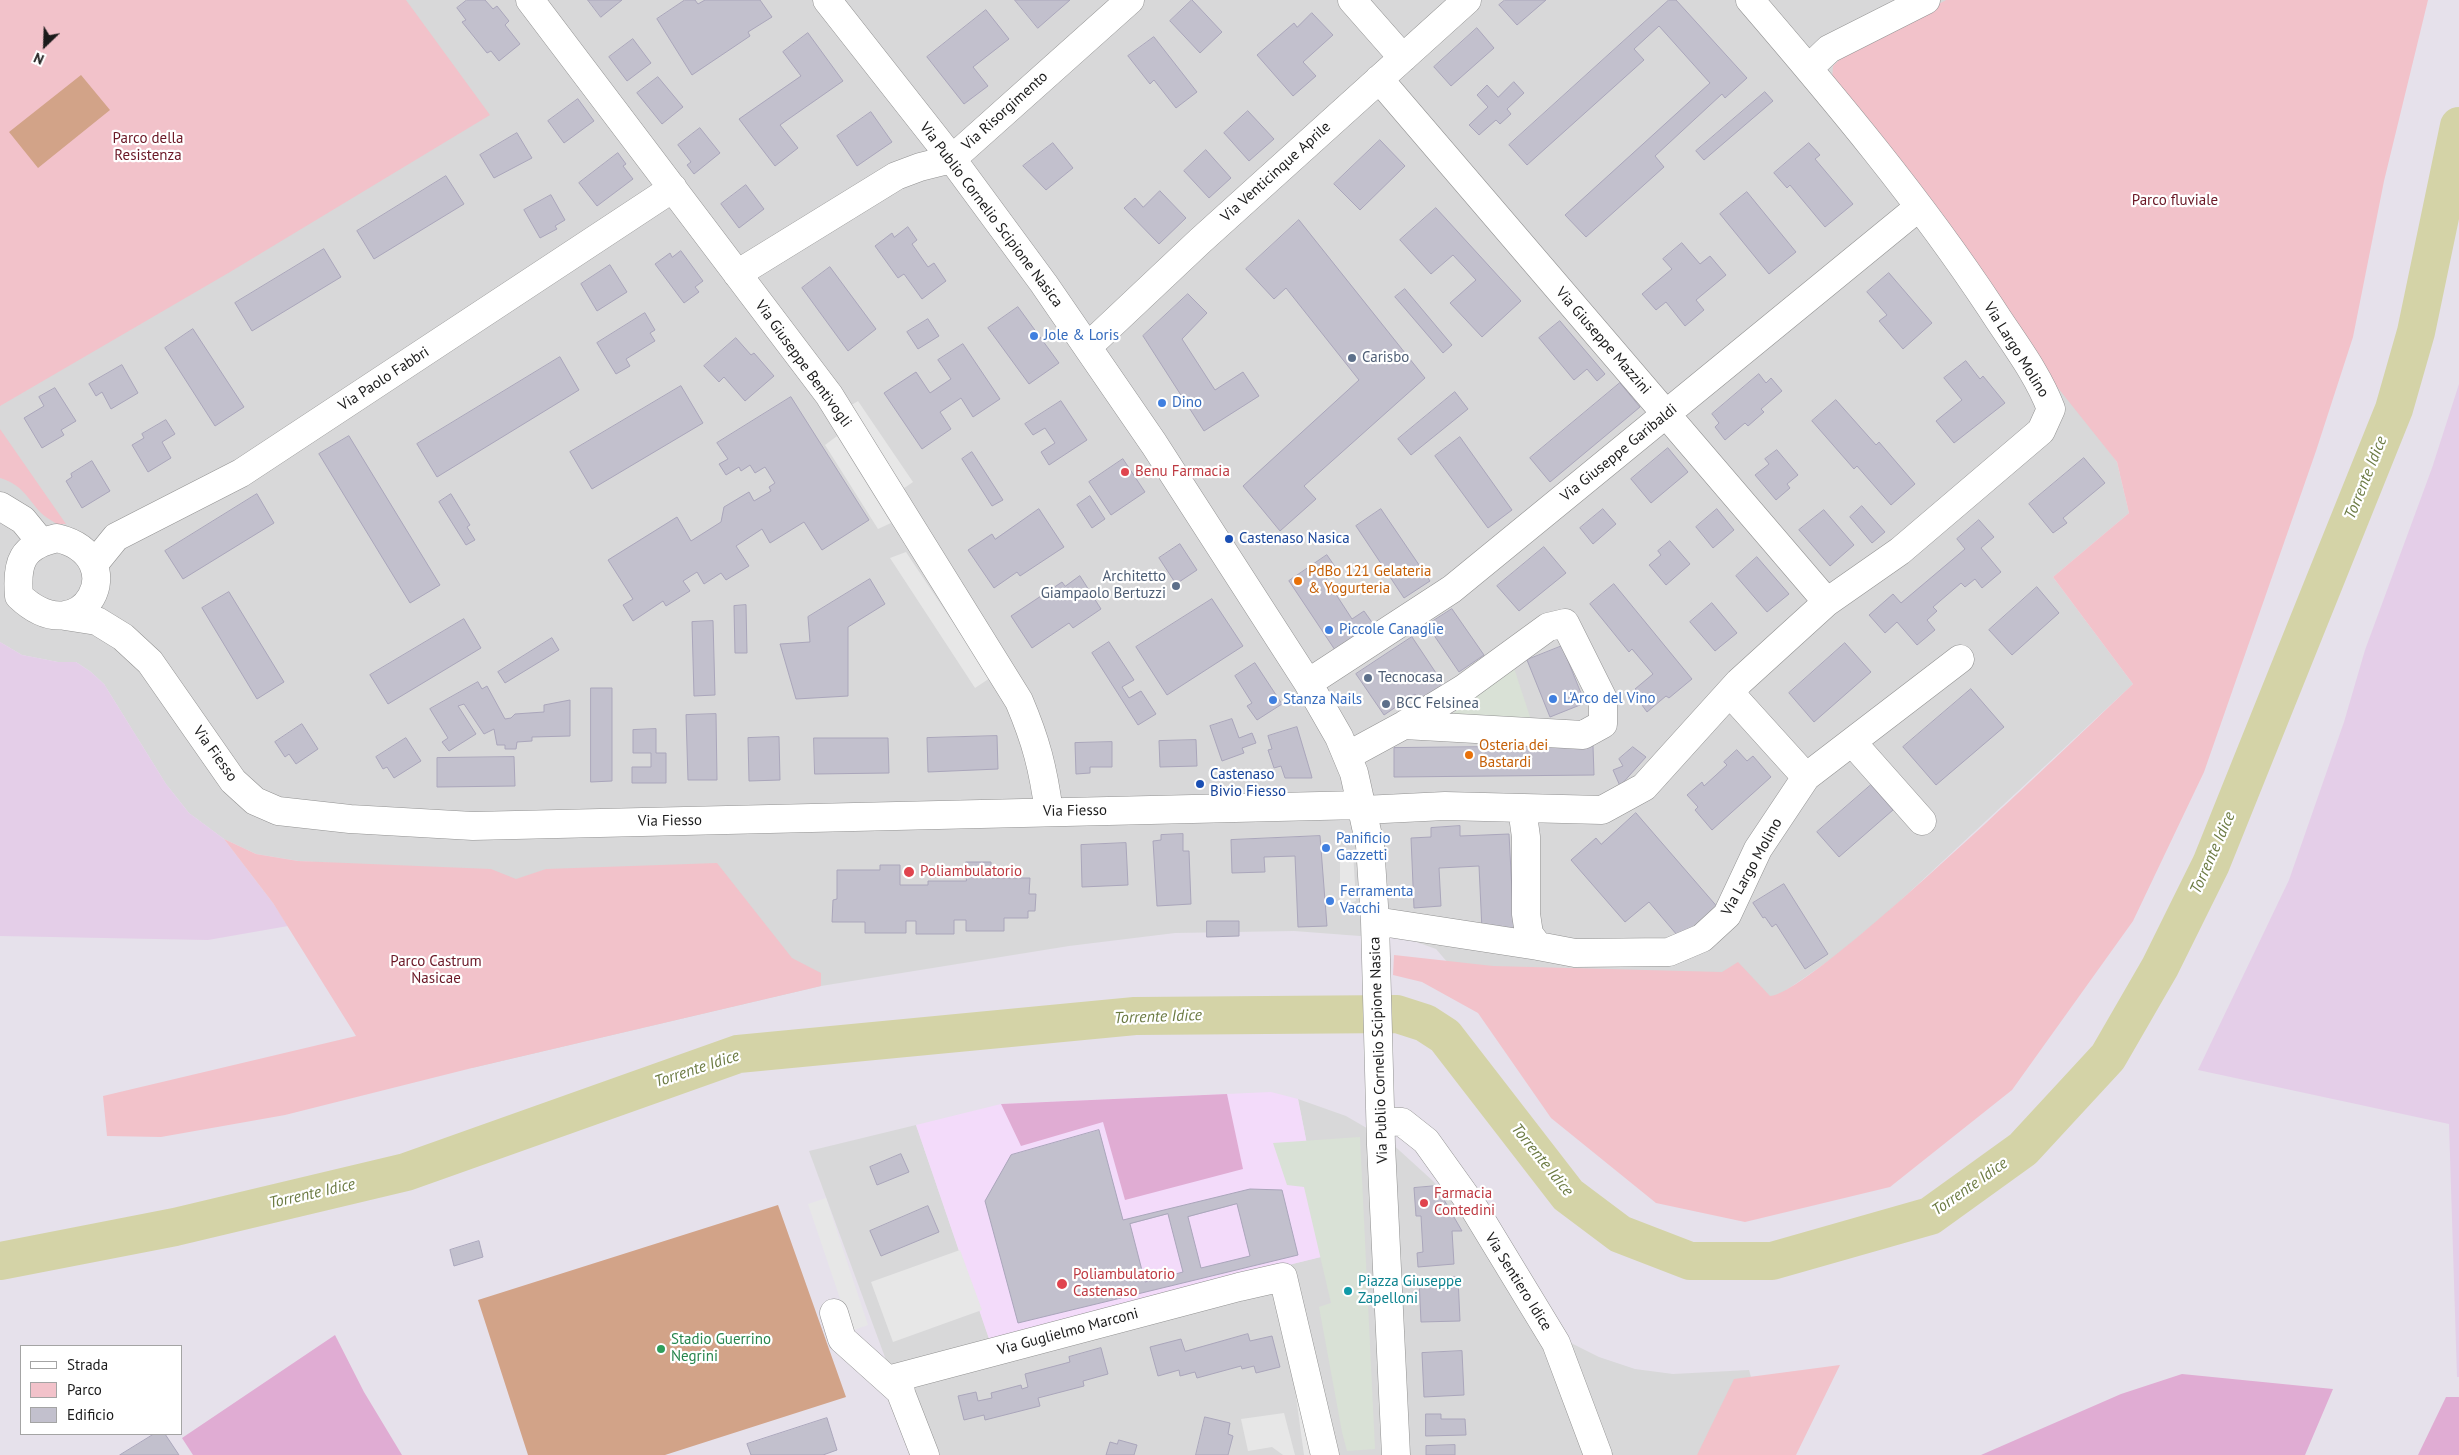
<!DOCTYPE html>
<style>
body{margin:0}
#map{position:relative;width:2459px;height:1455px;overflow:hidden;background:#e6e1eb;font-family:"PT Sans",sans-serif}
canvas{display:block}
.legend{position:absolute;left:20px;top:1345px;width:162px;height:90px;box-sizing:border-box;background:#fff;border:1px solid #a4a4a4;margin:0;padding:6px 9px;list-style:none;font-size:15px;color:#1b1b1b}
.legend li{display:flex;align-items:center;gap:10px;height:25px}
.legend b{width:25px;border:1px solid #a4a4a4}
.north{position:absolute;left:20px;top:20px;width:50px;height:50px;-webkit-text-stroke:4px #fff;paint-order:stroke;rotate:204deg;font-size:14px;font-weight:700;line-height:20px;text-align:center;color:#1b1b1b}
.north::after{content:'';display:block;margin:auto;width:18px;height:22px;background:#1b1b1b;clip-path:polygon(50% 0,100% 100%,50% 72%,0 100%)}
</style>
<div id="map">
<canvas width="2459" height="1455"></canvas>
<ul class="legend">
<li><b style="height:6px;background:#fff"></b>Strada</li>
<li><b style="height:14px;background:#f2c2ca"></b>Parco</li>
<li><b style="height:14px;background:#c2c0cd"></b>Edificio</li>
</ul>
<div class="north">N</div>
</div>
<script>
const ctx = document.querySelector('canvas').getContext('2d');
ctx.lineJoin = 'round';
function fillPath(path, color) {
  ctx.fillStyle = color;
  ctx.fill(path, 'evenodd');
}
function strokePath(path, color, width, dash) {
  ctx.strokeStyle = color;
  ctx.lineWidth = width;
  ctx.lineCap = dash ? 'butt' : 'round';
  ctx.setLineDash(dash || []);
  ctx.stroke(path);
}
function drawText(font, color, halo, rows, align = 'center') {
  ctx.font = font + ' "PT Sans",sans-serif';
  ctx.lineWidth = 4.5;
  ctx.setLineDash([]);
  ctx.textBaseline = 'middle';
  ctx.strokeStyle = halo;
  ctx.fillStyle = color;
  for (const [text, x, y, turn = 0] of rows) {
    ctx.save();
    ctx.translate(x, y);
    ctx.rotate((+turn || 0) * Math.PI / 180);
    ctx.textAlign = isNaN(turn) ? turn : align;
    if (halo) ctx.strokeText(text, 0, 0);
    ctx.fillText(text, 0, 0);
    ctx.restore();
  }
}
fillPath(new Path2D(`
 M0,0h1986l96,413 35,49 12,51 -76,64 80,107 -248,231 -52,43 -55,38 -55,1 -262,-19 -25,-29 -39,-14 -37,1 -66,-5 -119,2 -106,13 -248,40 -349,82 -36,-199 -138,-8 -42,-7 -32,-15 -35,-26 -23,-29 -62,-100 -13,-12 -15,-10h-18l-36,-7 -22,-13z
 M1298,1099l48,17 43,25 44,40 42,47 62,98 62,31 36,12 38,5 76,-4 24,85h-852l-112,-304 107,-26 73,213 340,-83z`), '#d8d8d9');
fillPath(new Path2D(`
 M1271,1092l27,7 31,156 -340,84 -73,-214 85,-21z`), '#f3dbfa');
fillPath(new Path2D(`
 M2459,384v993h-2l-8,-253 -251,-54 91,-190 55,-158 21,-72 67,-182z
 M0,642l22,13 36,7h18l15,10 13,12 62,100 23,29 35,26 49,64 15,23 -80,14 -208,-4z`), '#e4cee8');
fillPath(new Path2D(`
 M1227,1094l16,75 -118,31 -22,-78 -82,24 -20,-42z
 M335,1335l29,57 38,63h-209l-11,-17z
 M2182,1374l151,15 -28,66h-324l140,-61z
 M2446,1397h13v58h-41z`), '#e0acd3');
fillPath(new Path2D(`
 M0,0h406l84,115 -260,157 -230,134z
 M1946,0h482l-44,181 -31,156 -37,114 -112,321 -71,149 -121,169 -122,97 -145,35 -89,-19 -105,-85 -73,-105 -56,-31 -29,-7 1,-20 99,11 229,6 16,-10 32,34c43,-1 314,-266 363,-312l-80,-107 76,-64 -12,-51 -67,-84 -218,-297 1,-15 10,-10z
 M0,429l66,95h-9c-6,-4 -12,-7 -17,-12 -14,-16 -18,-27 -40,-34z
 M224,839l32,15 42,7 193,8 25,10 30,-10 171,-6 75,95 29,15v13l-349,82 -187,47 -124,22 -54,-1 -4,-40 253,-60 -83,-133z
 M1840,1365l-44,90h-99l37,-76z`), '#f2c2ca');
fillPath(new Path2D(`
 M81,75l29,35 -72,58 -29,-36z
 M778,1205l68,192 -181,58h-137l-50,-155z`), '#d2a388');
fillPath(new Path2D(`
 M858,401l55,81 -13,9 -52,-84z
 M837,436l54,87 -13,6 -53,-84z
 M906,552l84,126 -15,10 -85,-130z
 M1353,852l3,49 -16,5v-50z
 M826,1198l42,127 -17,6 -43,-127z
 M960,1250l22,60 -89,32 -22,-60z
 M1294,1382l20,73h-10z
 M1284,1413l11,42h-12l-11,-8 -24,4 -7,-32z`), '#e7e7e7');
fillPath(new Path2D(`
 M1514,668l19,58 -92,-4z
 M1360,1137l15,312 -28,2 -5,-19 -23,-125 12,-4 -27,-116 -17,-2 -14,-42z`), '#d9e1d6');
strokePath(new Path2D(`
 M0,1261l175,-34 231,-55 332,-118 397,-38 262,-2 28,9 20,13 123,159 52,39 70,27h82l158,-45 93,-67 85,-92 52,-90 51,-103 183,-455 22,-77 43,-206`), '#d4d3a7', 38);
const building = new Path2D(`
 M467,0h18l8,9 4,-3 12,15 -4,4 15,19 -21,17 -8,-10 -4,2 -25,-31 4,-2 -9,-12z
 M588,0h34l-21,17z
 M685,0h10l3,4 7,-4h55l12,17 -24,15 2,4 -58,39 -35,-56z
 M1015,0h55l-32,28z
 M1192,0l30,32 -22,21 -30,-32z
 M1505,0h41l-29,25 -18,-20z
 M1669,0h7l71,78 -22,20 -3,-4 -67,62 9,11 -78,70 -21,-22 145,-132 -51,-57 -25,23 10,11 -117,105 -18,-20z
 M986,10l23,29 -36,28 15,19 -24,18 -37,-47z
 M1312,13l21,22 -30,27 13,14 -23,20 -36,-41 37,-32 3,4z
 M1477,28l17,20 -43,38 -17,-19z
 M808,33l35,48 -63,44 18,23 -23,18 -36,-47 62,-43 -18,-24z
 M1154,37l43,55 -21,16 -22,-28 -4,4 -22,-28z
 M633,39l18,24 -24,18 -18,-24z
 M658,77l25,30 -21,17 -25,-31z
 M1514,82l10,11 -17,16 4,5 -11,10 -4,-4 -17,15 -10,-10 19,-18 -11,-12 10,-10 11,12z
 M1765,92l8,9 -69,59 -8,-9z
 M578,99l16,22 -30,22 -16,-22z
 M1248,111l26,28 -25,22 -25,-28z
 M871,112l21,30 -35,24 -20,-30z
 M700,128l20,25 -26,21 -7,-9 4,-3 -13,-17z
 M517,133l15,25 -38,20 -14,-23z
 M1380,140l25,26 -45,44 -26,-26z
 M1053,143l20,25 -27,22 -23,-24z
 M1809,143l11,12 -5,4 38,45 -28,23 -35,-42 -3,3 -13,-15z
 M1206,150l25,28 -22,20 -25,-27z
 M618,153l8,11 -3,2 10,13 -36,27 -18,-23z
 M446,176l18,28 -90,55 -17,-28z
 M746,185l18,24 -25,19 -18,-24z
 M1160,191l26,27 -27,26 -35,-36 11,-10 8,9z
 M1747,192l49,60 -27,22 -49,-60z
 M551,195l14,25 -10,6 2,3 -17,9 -16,-28z
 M1436,208l85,93 -39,36 -32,-34 26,-23 -23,-25 -22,19 -31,-34z
 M1299,220l126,158 -121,108 12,13 -36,32 -37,-45 116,-106 -73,-92 -12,11 -28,-30z
 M908,227l9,13 -5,4 16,23 6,-4 12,18 -24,18 -18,-25 -6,4 -23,-32 17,-13 2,4z
 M1682,243l18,21 10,-8 16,19 -30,25 8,10 -19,16 -19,-24 -10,8 -14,-16 30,-25 -9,-10z
 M324,249l17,28 -89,54 -17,-28z
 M681,251l22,30 -8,6 4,5 -15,11 -29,-39 15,-11 2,4z
 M610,265l17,27 -30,19 -16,-27z
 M830,267l46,62 -28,22 -46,-63z
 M1889,273l43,50 -29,26 -24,-28 8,-6 -20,-23z
 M1405,289l47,56 -9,8 -48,-56z
 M1188,294l19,19 -25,26 33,51 28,-18 16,24 -55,35 -61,-95z
 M1018,307l41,56 -30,21 -41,-56z
 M645,313l10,17 -5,3 5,8 -29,18 4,7 -14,8 -19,-31z
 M928,319l11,17 -21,13 -11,-17z
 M1560,321l45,53 -8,7 -10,-12 -13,11 -35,-42z
 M193,329l51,78 -29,19 -50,-78z
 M736,338l15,17 3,-2 20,23 -29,25 -21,-24 -5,5 -15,-16z
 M963,344l37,55 -27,18 -12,-19 -21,14 11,17 -29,20 -38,-56 32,-21 14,21 21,-14 -13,-19z
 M560,357l19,33 -142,87 -20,-33z
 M1966,361l14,18 3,-3 22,27 -51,40 -18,-22 26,-21 -18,-22z
 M122,365l16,28 -27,16 -9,-17 -6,4 -7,-12z
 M1759,374l7,9 5,-5 11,13 -21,18 3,3 -16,14 -3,-3 -20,17 -10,-13 4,-4 -7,-9z
 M1620,383l20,24 -90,75 -20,-24z
 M681,386l22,37 -111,66 -22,-37z
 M55,388l21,33 -15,9 3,5 -22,13 -18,-30 20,-12 -5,-9z
 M1455,392l13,17 -57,46 -13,-16z
 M791,397l78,123 -47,30 -18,-28 -34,21 -8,-14 -26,17 13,20 -23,14 -5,-7 -17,11 -7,-12 -14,9 7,10 -24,15 -3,-5 -30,20 -10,-16 10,-6 -25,-39 69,-43 14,24 30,-19 3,-15 25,-15 5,9 17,-10 -2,-4 6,-4 -10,-16 -10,6 -5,-8 -9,6 -2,-4 -13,8 -7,-11 9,-5 -11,-16z
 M1836,400l40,45 3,-3 36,42 -24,21 -34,-39 -3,3 -42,-48z
 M1061,401l26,39 -38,25 -8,-13 14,-9 -10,-15 -12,7 -8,-11z
 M166,420l9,14 -13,8 9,16 -23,14 -16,-27 12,-7 -2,-4z
 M349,436l91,149 -30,18 -91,-149z
 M1460,437l52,73 -24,18 -53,-72z
 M1668,448l20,24 -37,31 -20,-24z
 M1777,450l21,25 -11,9 3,4 -14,12 -21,-25 14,-11 -4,-5z
 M972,452l31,48 -11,6 -30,-47z
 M2084,458l21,25 -42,35 4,5 -14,10 -24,-29z
 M1123,459l22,33 -34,23 -22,-33z
 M92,461l18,30 -28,17 -16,-27 6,-4 -1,-3z
 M257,494l17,29 -91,56 -18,-28z
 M451,494l19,31 -3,2 8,13 -9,5 -27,-43z
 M1090,496l15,23 -13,9 -15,-23z
 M1862,506l23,26 -13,11 -22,-26z
 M1039,509l25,38 -44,29 -3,-4 -23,16 -26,-38 24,-16 3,5z
 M1381,509l49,72 -26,17 -48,-72z
 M1603,509l13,15 -23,20 -13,-16z
 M1717,509l17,21 -21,18 -17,-21z
 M1824,510l30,35 -24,21 -31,-36z
 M1979,520l15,17 -13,11 20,24 -19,16 -7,-9 -10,8 -4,-4 -28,24 4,4 -10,9 8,10 -18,15 -20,-23 -12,11 -16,-18 24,-21 8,9 64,-54 -8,-10z
 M1670,541l20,23 -24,21 -17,-20 12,-10 -3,-4z
 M1180,544l17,26 -21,14 -17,-26z
 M1544,547l22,26 -47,38 -22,-25z
 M1327,555l11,16 -12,8 26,40 12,-8 12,17 -39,25 -48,-72z
 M1757,557l32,37 -22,18 -31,-36z
 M1080,576l21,33 -28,19 -4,-5 -37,25 -21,-32 51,-34 3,4z
 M870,579l15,25 -37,23v69l-52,3 -16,-55 30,-2 -2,-25z
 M1614,584l78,95 -23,19 -3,-2 -19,16 -8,-11 3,-2 -7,-10 18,-15 -21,-25 -3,3 -39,-48z
 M2037,587l22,26 -47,42 -23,-25z
 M229,592l55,90 -27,17 -55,-91z
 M1212,599l31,47 -76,49 -31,-48z
 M1712,603l25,30 -22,18 -25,-29z
 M746,605l1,48h-12l-1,-47z
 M1452,609l32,46 -25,17 -32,-47z
 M464,619l17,29 -93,56 -18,-29z
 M713,621l2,74 -21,1 -2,-74z
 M1412,637l32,48 -24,16 -5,-7 -31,21 -28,-41z
 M552,638l7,12 -54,33 -7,-11z
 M1109,642l25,38 -12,7 7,11 12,-7 15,23 -18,11 -46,-72z
 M1845,643l26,29 -57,50 -25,-29z
 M1562,646l23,57 -35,14 -23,-57z
 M1255,663l27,41 -25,16 -10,-14 5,-3 -17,-27z
 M478,682l4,7 5,-3 18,33 6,-1 4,-4 29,-2v-7l26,-5v36l-38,1v4l-15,1 -1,7h-11v-4h-8l-3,-16 -10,5 -20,-30 -6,2 18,28 -27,17 -7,-9 6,-4 -18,-29z
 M591,688h21v93l-21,1z
 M1971,689l33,38 -68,58 -33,-38z
 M716,714l1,66h-29l-2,-65z
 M1232,719l7,19 13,-5 4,10 -14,5 2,5 -22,8 -12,-35z
 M302,724l16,25 -22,15 -7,-10 -4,3 -10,-15z
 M1297,727l14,47 1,4h-27l-4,-12 -7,2 -6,-18 4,-1 -4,-13z
 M656,729v24h10v30h-34v-16h19v-14h-18v-23z
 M997,736l1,33 -70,3 -1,-34z
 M779,737l1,43 -31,1 -1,-43z
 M406,738l15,23 -27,17 -7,-11 -4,2 -7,-12z
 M814,738h74l1,35 -74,1z
 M1196,740l1,26 -37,1 -1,-26z
 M1112,742v25h-22v6l-14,1 -1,-31z
 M1593,746l1,29 -200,2v-29z
 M1633,747l13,10 -26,29 -7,-16 10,-4 -4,-7z
 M1737,750l10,11 6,-5 18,21 -59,53 -17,-20 3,-3 -11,-12 15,-13 2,4 23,-21 -3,-3z
 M514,757l1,29 -78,1v-29z
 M1871,785l22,25 -54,47 -22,-25z
 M1636,813l84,97 -37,32 -34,-40 -24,20 -54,-62 25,-22 5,6z
 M1460,826v10l49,-2 5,95 -32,1 -3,-64 -40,2 2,38 -27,2 -3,-70 20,-1v-9z
 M1183,834v17h6l2,53 -34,2 -4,-65 8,-1v-5z
 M1320,836l7,90 -29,1 -3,-71 -31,1 1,15 -33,1 -1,-33z
 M1126,843l2,42 -46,2 -1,-42z
 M966,862h25v16h39l-1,16h7l-1,17h-7v7h-24v13h-38v-11h-12v14h-38v-13h-10v12h-41v-11h-33l1,-22 4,-1v-29h43v-5h20v20h28v-4h38z
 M1784,884l44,70 -23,15 -29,-45 -4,3 -7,-10 -2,1 -10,-15z
 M1207,921h32v15l-32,1z
 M1099,1130l24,90 127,-31 32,1 16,65 -280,68 -33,-122 26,-46zM1237,1204l13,52 -49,12 -13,-51zM1168,1214l15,58 -38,10 -15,-58z
 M901,1154l8,18 -32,13 -7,-18z
 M1436,1186l26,45h-10l2,33 -36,3 -1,-14 6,-1 -2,-36h-5l-2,-28z
 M928,1206l11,26 -58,24 -11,-25z
 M479,1241l4,16 -29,9 -4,-16z
 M1458,1277l2,44 -39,1 -2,-43z
 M1248,1334l2,7 22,-5 8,31 -24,6 -2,-7 -12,3 -1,-3 -44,12 -2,-6 -15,4 -1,-6 -21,6 -8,-29 31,-8 4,12z
 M1101,1348l7,26 -25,7 1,5 -46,12 2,8 -55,14 -1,-5 -20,5 -6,-24 18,-4 2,9 14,-3 -1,-5 30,-8 1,4 6,-2 -3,-13 45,-12 -1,-5z
 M1462,1351l2,44 -40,2 -2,-44z
 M1426,1414h15v5h24l1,16 -40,1z
 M1205,1417l25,6 -2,11 5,2 -5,19h-32z
 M827,1418l10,32 -14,5h-72l-4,-11z
 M154,1434h11l14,21h-59z
 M1119,1440l18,5 -3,10h-28l4,-13 7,2z
 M1455,1445v10h-29v-9z`);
fillPath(building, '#c2c0cd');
strokePath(building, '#aaa6bb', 1);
const minor = new Path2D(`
 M530,0l299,395 190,306c17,40 24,67 30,111
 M827,0l125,159 92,125 110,160 154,239 31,54 15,36 16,72 5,76 6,224 15,310
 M1352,0l51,58
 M1809,68l20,-19 97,-49
 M1379,79l448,523
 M737,274l159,-98 24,-9 32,-8 178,-159
 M1086,344l10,-5 104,-98 267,-241
 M0,506l23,14 18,22
 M57,538c78,19 26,119 -38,58 -3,-34 3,-50 38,-58z
 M94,564l22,-27 125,-64 432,-285
 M65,616l32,5 26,16 27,25 83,119 22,20 23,10 72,8 123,7 889,-21
 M1308,683l144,-94 467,-382
 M1852,742l70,79
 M1347,756l57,-31 59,-36 85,-62 17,-4 38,76v25l-20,11 -179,-10
 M1806,777l154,-118
 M1522,808l4,29v77l3,20 9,12 37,7 94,-1 33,-14 25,-23 31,-66 48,-72 -76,-84
 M1363,810l82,-4 157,4 42,-23 95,-105 88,-80 73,-51 141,-120 10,-22c-14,-37 -39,-68 -60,-101 -72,-109 -156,-209 -241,-308
 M1375,921l163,25
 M1381,1121l21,1 24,19 48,67 82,135 42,112
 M834,1313l8,26 59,53
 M925,1455l-30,-77 344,-91 44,-10 42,178`);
strokePath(minor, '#929292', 29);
strokePath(minor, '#fff', 28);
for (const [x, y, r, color] of [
 [1034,336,5,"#3f7fe0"],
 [1352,358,5,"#5c6f8a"],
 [1162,403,5,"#3f7fe0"],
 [1125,472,5,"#e0444e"],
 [1229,539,5,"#1a4fb4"],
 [1298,581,5,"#e8710a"],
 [1176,586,5,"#5c6f8a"],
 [1329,630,5,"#3f7fe0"],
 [1368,678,5,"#5c6f8a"],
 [1553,699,5,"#3f7fe0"],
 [1273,700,5,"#3f7fe0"],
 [1386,704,5,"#5c6f8a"],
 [1469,755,5,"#e8710a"],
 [1200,784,5,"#1a4fb4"],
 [1326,848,5,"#3f7fe0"],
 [909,872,6,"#e0444e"],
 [1330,901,5,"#3f7fe0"],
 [1424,1203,5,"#e0444e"],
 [1062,1284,6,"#e0444e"],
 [1348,1291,5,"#0f9aa8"],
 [661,1349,5,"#2e9e5b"]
]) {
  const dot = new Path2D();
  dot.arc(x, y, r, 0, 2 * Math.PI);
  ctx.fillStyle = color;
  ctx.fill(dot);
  strokePath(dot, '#fff', 2);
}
drawText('15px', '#1b1b1b', '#fff', [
 ["Via Risorgimento",1005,111,-42],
 ["Via Venticinque Aprile",1276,172,-42],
 ["Via Publio Cornelio Scipione Nasica",991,215,53],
 ["Via Giuseppe Mazzini",1603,341,49],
 ["Via Largo Molino",2016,350,58],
 ["Via Giuseppe Bentivogli",803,364,54],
 ["Via Paolo Fabbri",384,379,-33],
 ["Via Giuseppe Garibaldi",1619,453,-39],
 ["Via Fiesso",215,754,54],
 ["Via Fiesso",1075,811,-1],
 ["Via Fiesso",670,821,-1],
 ["Via Largo Molino",1752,867,-61],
 ["Via Publio Cornelio Scipione Nasica",1379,1050,-92],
 ["Via Sentiero Idice",1518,1282,58],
 ["Via Guglielmo Marconi",1068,1332,-15]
]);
drawText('15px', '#6a1725', '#fff', [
 ["Parco della",148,139],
 ["Resistenza",148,156],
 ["Parco fluviale",2175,201],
 ["Parco Castrum",436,962],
 ["Nasicae",436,979]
]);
drawText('15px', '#366cbe', '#fff', [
 ["Jole & Loris",1044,336],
 ["Dino",1172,403],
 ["Piccole Canaglie",1339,630],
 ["L'Arco del Vino",1563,699],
 ["Stanza Nails",1283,700],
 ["Panificio",1336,839],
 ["Gazzetti",1336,856],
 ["Ferramenta",1340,892],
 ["Vacchi",1340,909]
], 'left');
drawText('15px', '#4e5e75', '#fff', [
 ["Carisbo",1362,358],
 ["Architetto",1166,577,"right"],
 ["Giampaolo Bertuzzi",1166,594,"right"],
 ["Tecnocasa",1378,678],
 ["BCC Felsinea",1396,704]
], 'left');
drawText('15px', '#be3a42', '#fff', [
 ["Benu Farmacia",1135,472],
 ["Poliambulatorio",920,872],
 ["Farmacia",1434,1194],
 ["Contedini",1434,1211],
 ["Poliambulatorio",1073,1275],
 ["Castenaso",1073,1292]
], 'left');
drawText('15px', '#164399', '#fff', [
 ["Castenaso Nasica",1239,539],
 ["Castenaso",1210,775],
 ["Bivio Fiesso",1210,792]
], 'left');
drawText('15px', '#c56008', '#fff', [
 ["PdBo 121 Gelateria",1308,572],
 ["& Yogurteria",1308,589],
 ["Osteria dei",1479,746],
 ["Bastardi",1479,763]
], 'left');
drawText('15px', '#0d838f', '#fff', [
 ["Piazza Giuseppe",1358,1282],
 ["Zapelloni",1358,1299]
], 'left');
drawText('15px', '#27864d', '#fff', [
 ["Stadio Guerrino",671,1340],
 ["Negrini",671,1357]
], 'left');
drawText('italic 16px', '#6c7b43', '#fff', [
 ["Torrente Idice",2366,478,-68],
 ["Torrente Idice",2213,853,-66],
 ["Torrente Idice",1158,1017,-2],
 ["Torrente Idice",697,1069,-18],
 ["Torrente Idice",1542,1160,51],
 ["Torrente Idice",1970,1187,-35],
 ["Torrente Idice",312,1194,-13]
]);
</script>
